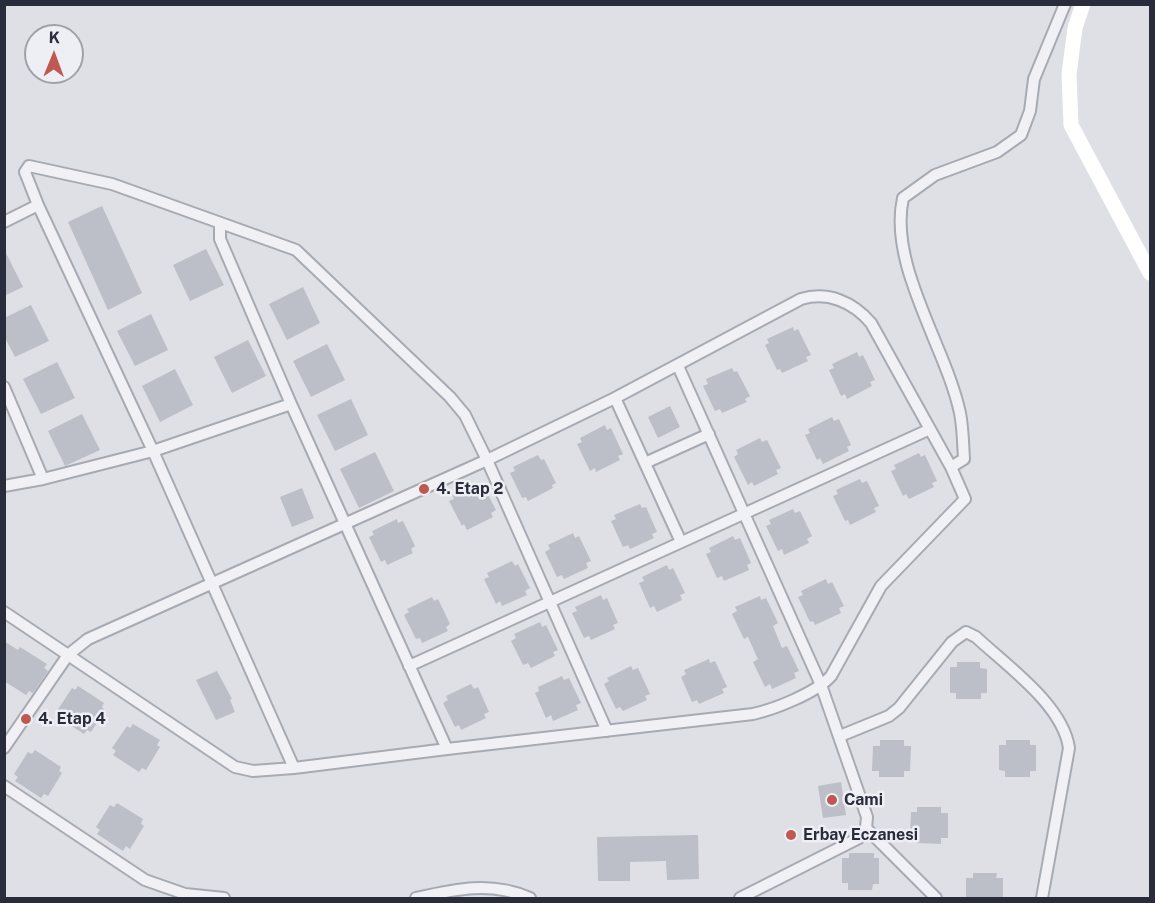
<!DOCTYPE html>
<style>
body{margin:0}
#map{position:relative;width:1155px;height:903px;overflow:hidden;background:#dee0e6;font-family:"Public Sans",sans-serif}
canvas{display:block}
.frame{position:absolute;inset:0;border:6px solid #292c3b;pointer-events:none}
.north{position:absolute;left:24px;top:24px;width:60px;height:60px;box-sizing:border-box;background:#eeeff4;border:2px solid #9fa1aa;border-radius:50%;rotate:1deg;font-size:16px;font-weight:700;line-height:24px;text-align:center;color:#292c3b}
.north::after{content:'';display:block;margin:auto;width:21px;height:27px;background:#be5850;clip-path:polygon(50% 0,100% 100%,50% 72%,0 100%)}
</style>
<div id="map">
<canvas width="1155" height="903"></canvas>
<div class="frame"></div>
<div class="north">K</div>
</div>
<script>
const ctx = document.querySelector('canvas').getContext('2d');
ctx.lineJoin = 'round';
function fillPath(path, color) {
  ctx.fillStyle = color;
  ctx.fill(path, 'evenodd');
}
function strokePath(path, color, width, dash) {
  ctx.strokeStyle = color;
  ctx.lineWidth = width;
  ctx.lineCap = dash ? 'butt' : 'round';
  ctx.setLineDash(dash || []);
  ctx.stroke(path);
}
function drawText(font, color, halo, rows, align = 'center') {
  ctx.font = font + ' "Public Sans",sans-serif';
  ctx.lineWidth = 5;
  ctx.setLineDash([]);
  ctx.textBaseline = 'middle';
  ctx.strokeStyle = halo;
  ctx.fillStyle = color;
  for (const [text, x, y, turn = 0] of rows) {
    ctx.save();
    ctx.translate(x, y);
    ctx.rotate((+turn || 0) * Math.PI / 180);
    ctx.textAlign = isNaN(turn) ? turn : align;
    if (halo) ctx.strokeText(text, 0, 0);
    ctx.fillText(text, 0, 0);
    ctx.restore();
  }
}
fillPath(new Path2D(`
 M102,206l40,87 -34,17 -40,-88z
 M4,249l19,38 -19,9z
 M206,249l18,36 -34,16 -17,-36z
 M303,287l17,36 -33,17 -18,-36z
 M31,305l18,36 -34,16 -11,-21v-18z
 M151,314l17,36 -33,16 -18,-35z
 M793,327l1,4 4,-2 13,26 -5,2 2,4 -26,12 -2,-4 -3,1 -12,-25 4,-2 -2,-4z
 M248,340l18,36 -34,17 -18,-36z
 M327,344l18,36 -34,17 -18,-36z
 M857,352l2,5 4,-2 12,25 -5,2 2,4 -25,13 -2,-5 -4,2 -12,-26 5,-2 -2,-4z
 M57,362l18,36 -34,16 -18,-35z
 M732,368l2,4 3,-1 13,25 -5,3 2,3 -25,11 -2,-4 -5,2 -12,-25 5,-2 -2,-5z
 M175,369l18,36 -33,17 -18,-36z
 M351,399l17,36 -33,16 -18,-36z
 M670,406l10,21 -22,11 -10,-21z
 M82,414l18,36 -35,16 -17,-35z
 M832,417l2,4 5,-2 12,26 -4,2 2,4 -26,13 -3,-6 -3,2 -12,-25 5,-2 -2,-4z
 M605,425l2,5 4,-2 12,26 -5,2 2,4 -24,12 -1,-4 -5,3 -13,-27 5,-2 -2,-4z
 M760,438l2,4 5,-2 14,28 -5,2 2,4 -24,12 -2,-4 -4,3 -14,-28 4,-3 -2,-4z
 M375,452l19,39 -35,17 -19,-39z
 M919,453l2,4 4,-2 12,26 -5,2 2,4 -25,12 -3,-5 -3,2 -12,-25 5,-2 -2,-4z
 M538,455l3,5 3,-1 12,24 -4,2 1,3 -25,13 -2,-4 -4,1 -12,-25 5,-2 -2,-4z
 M860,479l2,4 5,-2 12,25 -5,2 2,4 -26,13 -2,-5 -3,1 -12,-25 5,-2 -2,-4z
 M476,483l2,4 5,-2 13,25 -5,3 2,4 -26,13 -3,-6 -2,2 -13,-25 5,-2 -2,-4z
 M302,488l12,30 -22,9 -12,-30z
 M640,504l2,4 4,-1 11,25 -5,2 2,4 -24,11 -2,-4 -5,2 -12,-26 5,-2 -2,-4z
 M793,509l2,4 5,-2 12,25 -5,3 2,4 -25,12 -2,-6 -4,2 -12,-25 5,-2 -2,-4z
 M397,519l1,4 5,-2 12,25 -4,3 2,4 -26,12 -2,-5 -4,2 -12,-25 5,-2 -2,-4z
 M573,533l2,5 4,-2 12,25 -5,2 2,5 -24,11 -2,-4 -5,2 -12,-25 5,-3 -2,-4z
 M733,536l2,4 5,-2 11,25 -4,2 2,5 -25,11 -2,-5 -5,2 -11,-24 5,-2 -2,-4z
 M512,561l3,5 3,-2 12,24 -5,3 2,4 -25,11 -2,-5 -4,3 -12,-25 5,-2 -2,-4z
 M667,565l2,5 4,-2 12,25 -5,2 2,5 -25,12 -3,-6 -4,2 -11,-25 5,-2 -2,-4z
 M826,579l2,5 4,-2 12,24 -5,2 2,5 -26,12 -2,-4 -3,1 -12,-25 5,-2 -2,-4z
 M601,595l2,5 4,-2 11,25 -5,2 2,4 -24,11 -2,-4 -5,2 -12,-25 5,-2 -2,-4z
 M760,596l1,4 5,-2 12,25 -5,3 9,22 5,-2 12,25 -5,2 2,5 -24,11 -2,-5 -5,3 -12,-25 5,-3 -2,-4 -8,-18 -4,2 -12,-25 5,-3 -2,-4z
 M432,597l2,4 4,-2 12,25 -4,3 2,4 -26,12 -2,-5 -4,1 -12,-24 5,-3 -2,-3z
 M540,622l2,5 4,-2 12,25 -5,2 2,4 -24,12 -3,-5 -5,2 -12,-24 5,-3 -2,-4z
 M4,641l14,9 2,-3 27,17 -3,4 4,3 -15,22 -4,-2 -3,4 -22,-14z
 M709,659l1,4 5,-2 12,26 -5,2 2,4 -25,11 -2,-4 -5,2 -11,-25 5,-3 -2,-4z
 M957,662h23v6l7,1v24h-6v6h-25v-6h-6v-26h7z
 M631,666l2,4 5,-2 12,26 -5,2 2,4 -24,11 -3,-4 -4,2 -12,-25 5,-3 -2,-3z
 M217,671l15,28 -2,1 5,12 -19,8 -20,-40z
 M562,676l2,4 5,-2 12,25 -5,2 2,5 -25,11 -2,-6 -5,3 -11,-25 4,-2 -1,-4z
 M471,684l3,5 4,-2 11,25 -5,2 2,4 -25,12 -2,-5 -4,2 -12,-24 5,-3 -2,-4z
 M78,686l26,17 -2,4 3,3 -14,22 -4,-2 -3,4 -26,-17 3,-4 -4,-2 15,-23 3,2z
 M133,724l27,16 -3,5 3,2 -14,23 -4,-2 -3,4 -26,-17 3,-4 -4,-3 15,-22 3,2z
 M880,740h24v6h7l-1,25h-6v6h-25v-6h-7l1,-25h7z
 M1006,740h24v5h6v26h-6v6h-25v-6l-6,-1v-25h7z
 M35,750l26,17 -2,4 3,2 -14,23 -4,-2 -3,4 -26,-17 3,-4 -4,-3 14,-22 4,2z
 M841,782l5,33 -23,3 -5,-32z
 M117,803l26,16 -2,5 3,2 -14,23 -4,-3 -3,5 -26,-17 3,-4 -4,-3 14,-22 4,2z
 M917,807h24v6h7v25h-7v6l-24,-1v-5l-7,-1 1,-25h6z
 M698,835l1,44 -32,1 -1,-19 -36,1v19h-32l-1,-44z
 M849,853h25v5h5v26h-6l-1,6h-24v-7h-6v-25h7z
 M973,873h24l-1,5h7v20h-37v-20h7z`), '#bcbec8');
const street = new Path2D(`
 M4,222l34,-17
 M220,223v16l71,165 -138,47 141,317 153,-19
 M678,366l143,319 46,132 -1,11 -7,10 -119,60
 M4,387l39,92
 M615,398l66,144
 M645,463l64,-29
 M951,467l13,-8c-1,-15 -1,-31 -4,-46 -14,-66 -72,-148 -57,-215l32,-23 62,-23 24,-17 9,-24 4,-32 31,-75
 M4,486l39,-7 110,-28 -115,-246 -13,-33 4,-6 83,18 184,66 154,147 15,18 22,45 128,-62 186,-99c27,-8 52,3 70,24l80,144 14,32 -84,87 -50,90c-15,17 -56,33 -78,38l-306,35 -156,-345
 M4,612l231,155 18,4 41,-3
 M409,666l519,-236
 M840,736l49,-20 10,-8 53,-66 14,-10 10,5c31,29 87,68 93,111l-27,150
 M4,748l64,-93 20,-16 399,-179 120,271
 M4,786l141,94 40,14 39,4
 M866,828l70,70
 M416,898c40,-9 75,-17 114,0`);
strokePath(street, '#a8aab3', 14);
strokePath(street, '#f1f1f5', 10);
strokePath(new Path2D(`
 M1083,4l-8,24 -6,46 2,51 79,148`), '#fff', 15);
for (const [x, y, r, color] of [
 [424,489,6,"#be5850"],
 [26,719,6,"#be5850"],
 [832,800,6,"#be5850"],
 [791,835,6,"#be5850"]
]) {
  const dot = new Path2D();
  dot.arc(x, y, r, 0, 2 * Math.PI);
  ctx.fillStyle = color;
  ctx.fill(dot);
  strokePath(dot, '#eeeff4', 2);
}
drawText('bold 16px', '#292c3b', '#eeeff4', [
 ["4. Etap 2",436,489],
 ["4. Etap 4",38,719],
 ["Cami",844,800],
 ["Erbay Eczanesi",803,835]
], 'left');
</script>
